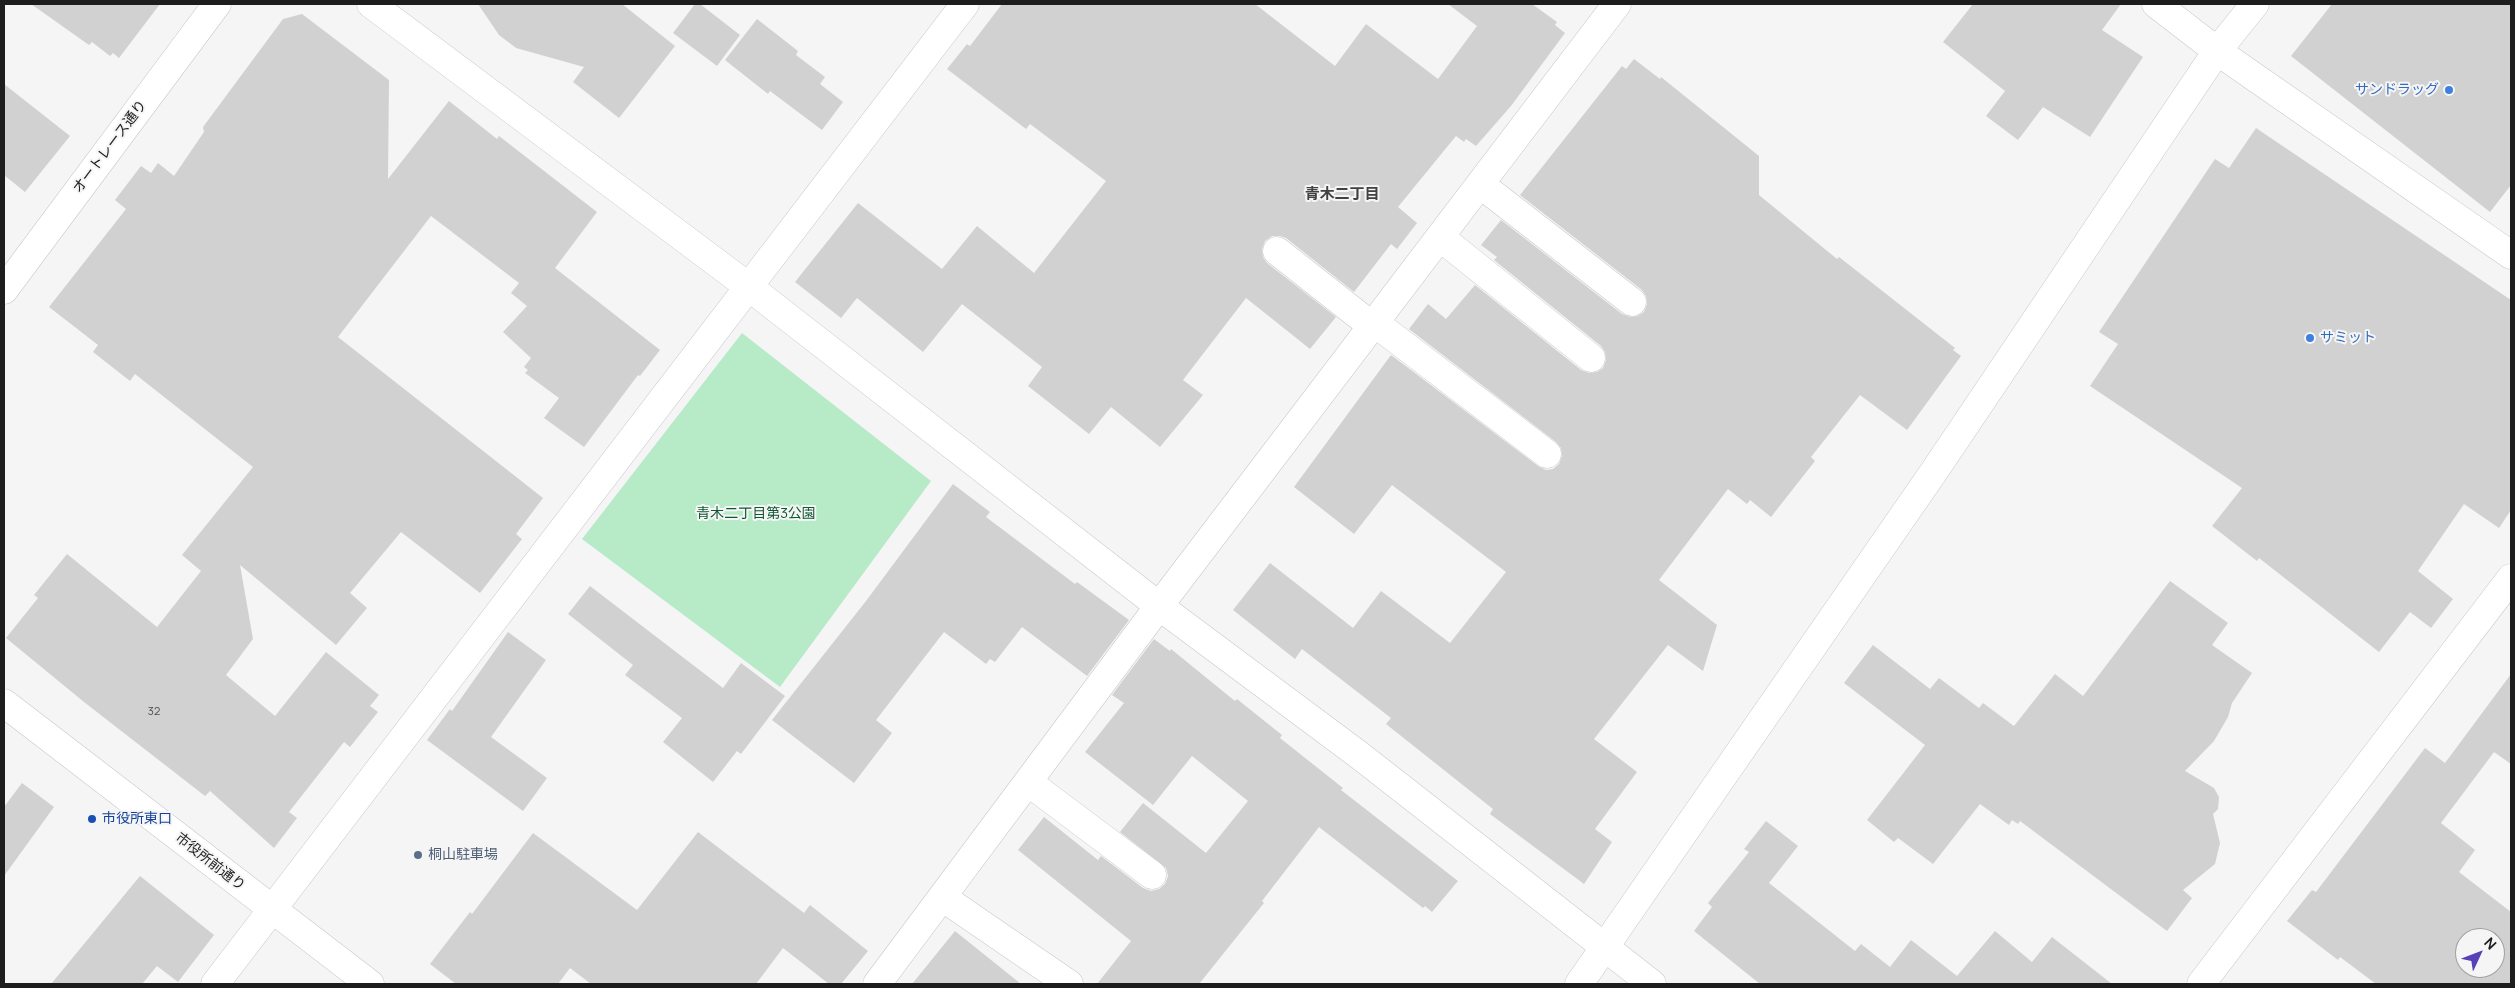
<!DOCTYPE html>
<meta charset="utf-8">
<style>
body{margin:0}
#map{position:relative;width:2515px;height:988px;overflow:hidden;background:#f5f5f6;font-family:Manrope,sans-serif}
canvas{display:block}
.frame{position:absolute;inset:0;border:5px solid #1d1d1d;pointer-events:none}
.north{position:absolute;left:2455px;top:928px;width:50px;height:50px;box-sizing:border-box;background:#f5f5f6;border:1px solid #9f9f9f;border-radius:50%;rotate:47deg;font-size:14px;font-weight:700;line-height:20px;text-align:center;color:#1d1d1d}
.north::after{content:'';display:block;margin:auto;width:18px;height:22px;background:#5740b8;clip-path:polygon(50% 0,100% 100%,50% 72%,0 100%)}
</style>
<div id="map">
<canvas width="2515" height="988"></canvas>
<div class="frame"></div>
<div class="north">N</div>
</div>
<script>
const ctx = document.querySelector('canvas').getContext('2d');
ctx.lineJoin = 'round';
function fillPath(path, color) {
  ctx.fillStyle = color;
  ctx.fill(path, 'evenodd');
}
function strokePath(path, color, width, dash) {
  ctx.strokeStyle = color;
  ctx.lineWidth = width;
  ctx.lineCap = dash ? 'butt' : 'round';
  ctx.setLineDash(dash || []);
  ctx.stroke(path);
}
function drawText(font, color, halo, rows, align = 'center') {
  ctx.font = font + ' Manrope,"Noto Sans JP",sans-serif';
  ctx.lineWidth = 4;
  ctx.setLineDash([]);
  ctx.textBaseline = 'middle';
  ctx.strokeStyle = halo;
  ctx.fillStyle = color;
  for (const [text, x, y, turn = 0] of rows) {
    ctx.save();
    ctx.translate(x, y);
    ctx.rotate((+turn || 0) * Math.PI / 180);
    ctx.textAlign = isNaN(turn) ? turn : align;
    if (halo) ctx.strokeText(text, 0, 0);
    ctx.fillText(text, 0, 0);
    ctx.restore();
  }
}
fillPath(new Path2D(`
 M742,333l189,148 -151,206 -198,-148z`), '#b7eac7');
fillPath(new Path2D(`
 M31,4h129l-41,54 -6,-5 -3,3 -18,-14 -3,3z
 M478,4h144l53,42 -56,72 -46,-36 11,-15 -68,-19 -17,-13z
 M695,4h5l40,31 -23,31 -44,-33z
 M1002,4h253l80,62 31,-42 72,55 39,-53 -29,-22h84l25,18 -2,3 10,8 -54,73 -35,40 -10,-7 -2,3 -8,-6 -58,71 19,16 -20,26 -6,-5 -37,48 -68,-54 -6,-2h-8l-7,5 -3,8 1,8 4,6 69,54 -26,32 -64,-51 -63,82 20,15 -43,52 -49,-40 -22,27 -61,-48 14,-19 -80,-63 -39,48 -66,-54 -16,20 -46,-36 63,-79 84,66 35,-43 57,47 72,-92 -76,-57 -4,5 -79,-60 20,-25 3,2z
 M1973,4h148l-19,26 41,27 -53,80 -47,-30 -25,33 -32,-24 19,-25 -62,-49z
 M2332,4h179v181l-21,27 -199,-156z
 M302,14l87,66 -1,99 61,-78 48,38 2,-3 98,76 -42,56 105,82 -20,26 -2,-1 -54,72 -40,-29 15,-20 -34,-25 3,-3 -4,-3 7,-9 -28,-26 24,-26 -16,-13 8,-10 -88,-67 -93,121 205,161 -27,36 6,5 -42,54 -79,-61 -51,61 17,15 -31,37 -96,-80 13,74 -27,36 49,41 51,-64 53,43 -9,11 8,6 -28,35 -6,-5 -55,70 8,6 -23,30 -64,-57 -5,5 -121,-94 -78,-64 32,-40 -4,-3 33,-41 90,73 44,-56 -19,-16 71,-88 -118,-93 -5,7 -37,-29 5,-7 -49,-38 77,-98 -11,-9 26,-34 10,7 7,-10 16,13 30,-44 -1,-5 80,-108z
 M757,19l41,32 -2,4 29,22 -5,7 23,18 -21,28 -52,-39 -2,3 -43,-34z
 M1634,59l26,20 1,-2 98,79v39l78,64 2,-2 32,25 84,66 -2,2 8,6 -54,74 -47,-35 -49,62 4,4 -44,56 -21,-17 -3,4 -19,-15 -69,91 58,45 -14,46 -35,-26 -74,94 43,33 -42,57 17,13 -28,42 -94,-70 3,-5 -107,-85 5,-6 -89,-69 -7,10 -62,-49 37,-47 83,65 28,-37 69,52 56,-71 -114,-87 -38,49 -60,-47 97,-132 147,111 8,4 7,-1 6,-5 3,-8 -1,-8 -5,-6 -147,-113 19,-25 18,15 29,-34 106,85 8,3 8,-1 6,-4 3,-8 -1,-8 -4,-6 -107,-86 3,-3 -16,-12 20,-25 121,94 8,3 8,-1 6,-4 3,-8 -1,-8 -4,-6 -122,-95 102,-129 4,3z
 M4,84l66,52 -45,56 -21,-17z
 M2256,128l255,172v210l-12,18 -35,-24 -46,67 35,28 -22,29 -21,-16 -31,40 -120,-94 -2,3 -45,-35 30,-38 -152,-102 28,-42 -19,-12 116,-173 14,9z
 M953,484l37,28 -4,5 89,67 2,-2 52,38 -42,56 -65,-49 -27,35 -5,-3 -4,5 -42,-32 -68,88 16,13 -38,50 -82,-63 94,-119z
 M2170,581l58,42 -16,22 40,28 -20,30 -4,14 -14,24 -29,30 29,17 5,9 -1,12 -5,5 7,29 -5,21 -32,26 9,8 -25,33 -147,-110 -2,3 -6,-4 -3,5 -29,-21 -47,60 -35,-26 -4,4 -27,-22 58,-75 -81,-62 29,-38 57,44 9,-11 40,30 4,-5 31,23 41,-52 28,22z
 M590,586l133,102 18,-25 44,33 -44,58 -4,-3 -24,31 -50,-40 19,-24 -57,-43 8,-10 -65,-51z
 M508,632l38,28 -55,77 56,41 -24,33 -96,-71 23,-31 2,2z
 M1154,639l16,12 1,-2 64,52 2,-2 45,36 -2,3 63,50 -2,2 117,91 -26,31 -7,-6 -2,2 -104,-81 -57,74 2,2 -65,81h-102l34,-43 -113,-91 26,-33 54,43 3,-4 42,32 8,3 8,-2 6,-5 3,-8 -2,-8 -46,-36 23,-29 63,50 42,-52 -56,-45 -39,49 -68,-53 39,-49 -12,-8z
 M2511,674v90l-17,-12 -53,71 34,27 -16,22 52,40v72h-135l-36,-27 -2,3 -51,-39 25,-31 4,2 109,-144 20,15zM2465,938h30v30h-30z
 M22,783l32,24 -50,69v-69z
 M1766,821l32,25 -29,37 86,68 6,-7 29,23 21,-27 46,36 38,-45 37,31 20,-25 60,47h-352l-66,-53 18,-24 -4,-4 41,-51 -5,-3z
 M698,832l106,81 6,-8 58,46 -27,33h-12l-46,-36 -27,36h-165l-21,-16 -12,16h-102l-26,-20 40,-52 2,2 61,-81 104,77z
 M140,876l74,59 -36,47 -21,-16 -15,18h-91z
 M955,931l66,53h-109z`), '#d1d1d2');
const minor = new Path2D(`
 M371,4l378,283 410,319 200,149 293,229
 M2156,4l61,47 294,204
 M1480,184l152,118
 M1440,237l151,121
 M1277,251l95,75
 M4,290l213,-286
 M1375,323l172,131
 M4,703l366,281
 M1028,782l124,93
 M942,897l127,87
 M215,984l750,-980
 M877,984l282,-378 458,-602
 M1579,984l356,-514 282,-419 38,-47
 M2201,984l310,-406`);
strokePath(minor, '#c8c8c9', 29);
strokePath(minor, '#fff', 28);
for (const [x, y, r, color] of [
 [2449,90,5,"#3f7fe0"],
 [2310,338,5,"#3f7fe0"],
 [92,819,5,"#1a4fb4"],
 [418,855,5,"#5c6f8a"]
]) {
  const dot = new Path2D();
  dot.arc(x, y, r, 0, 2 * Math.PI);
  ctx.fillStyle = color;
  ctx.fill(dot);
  strokePath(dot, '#f5f5f6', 2);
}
drawText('11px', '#4a4a4a', null, [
 ["32",154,712]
]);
drawText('14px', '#366cbe', '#f5f5f6', [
 ["サンドラッグ",2439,90],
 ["サミット",2320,338,"left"]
], 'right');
drawText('14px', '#1d1d1d', '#f5f5f6', [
 ["オートレース通り",110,147,-53],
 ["市役所前通り",210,862,38]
]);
drawText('14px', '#0d5831', '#f5f5f6', [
 ["青木二丁目第3公園",756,514]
]);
drawText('14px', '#164399', '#f5f5f6', [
 ["市役所東口",102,819]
], 'left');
drawText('14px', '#4e5e75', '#f5f5f6', [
 ["桐山駐車場",428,855]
], 'left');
drawText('bold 15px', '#414142', '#f5f5f6', [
 ["青木二丁目",1342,195]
]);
</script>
